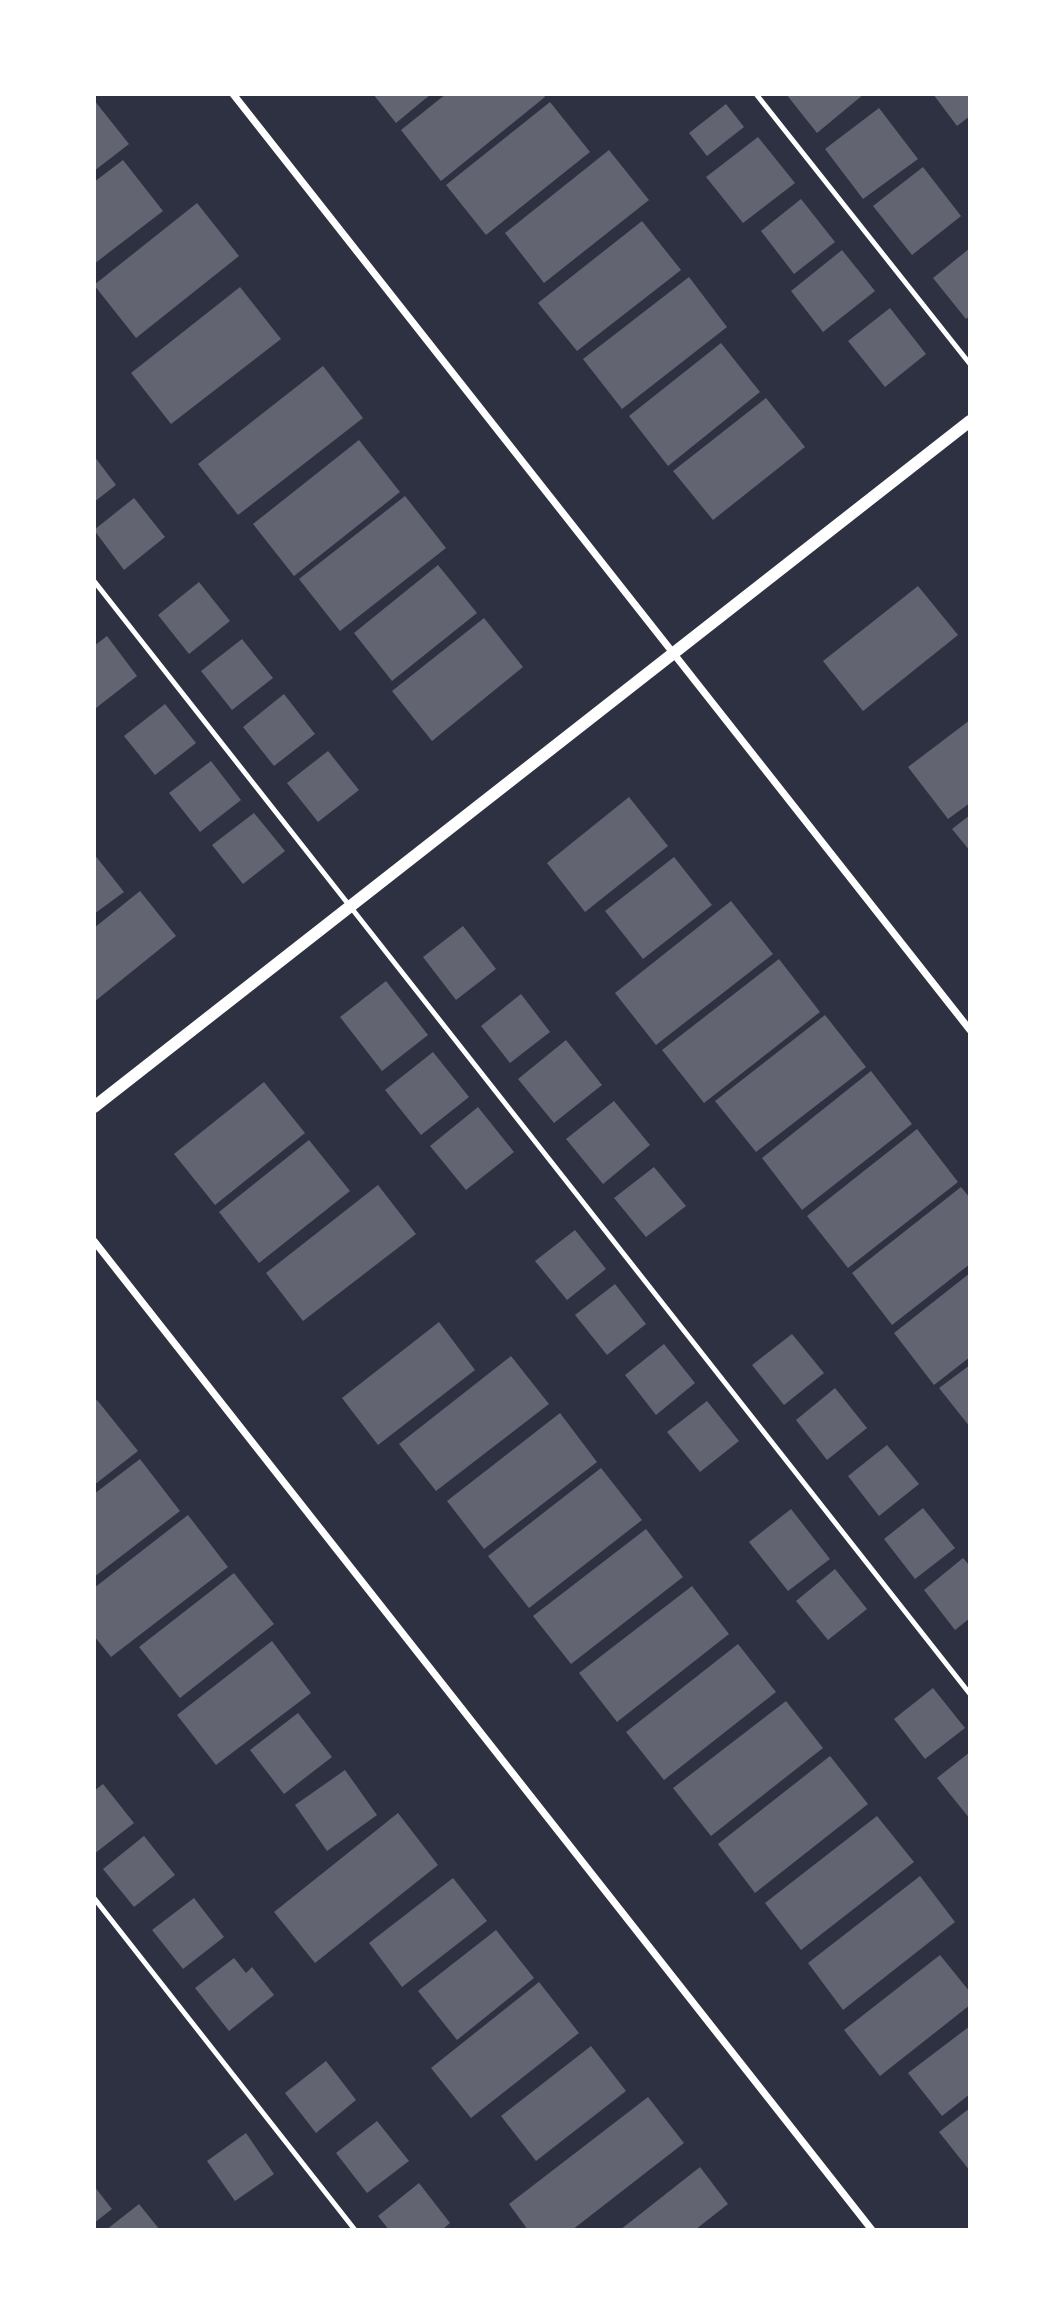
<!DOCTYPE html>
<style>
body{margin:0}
#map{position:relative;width:1064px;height:2324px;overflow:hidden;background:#2d3142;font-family:"Fira Sans Condensed",sans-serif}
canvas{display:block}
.frame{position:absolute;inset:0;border:96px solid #fff;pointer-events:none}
</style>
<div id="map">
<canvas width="1064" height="2324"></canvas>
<div class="frame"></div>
</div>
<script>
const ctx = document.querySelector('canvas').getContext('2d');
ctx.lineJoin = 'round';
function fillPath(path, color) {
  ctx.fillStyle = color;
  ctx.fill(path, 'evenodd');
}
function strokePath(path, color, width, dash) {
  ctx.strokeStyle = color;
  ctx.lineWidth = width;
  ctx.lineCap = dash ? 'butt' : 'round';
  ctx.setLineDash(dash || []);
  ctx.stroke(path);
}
fillPath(new Path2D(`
 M373,94h58l-35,29z
 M446,94h97l2,3 -104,84 -40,-51z
 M786,94h78l-47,39z
 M933,94h37v22l-13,10z
 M94,100l35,44 -35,27z
 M550,102l40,50 -104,83 -40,-50z
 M726,104l18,23 -37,29 -18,-23z
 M879,108l39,51 -55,40 -38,-50z
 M758,137l37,46 -52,40 -37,-46z
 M609,150l40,50 -105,83 -39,-50z
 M123,160l40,51 -69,53v-82z
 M923,167l38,49 -49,39 -39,-49z
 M801,199l34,43 -41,32 -33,-43z
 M197,203l42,53 -103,82 -42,-53z
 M642,221l39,49 -104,81 -39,-48z
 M970,248v68l-4,3 -33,-41z
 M842,250l33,41 -52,41 -32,-41z
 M689,277l38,50 -105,82 -39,-50z
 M240,287l41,52 -110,85 -40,-51z
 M890,308l36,46 -41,33 -37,-46z
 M721,343l39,49 -92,74 -39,-50z
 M323,366l40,52 -125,97 -40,-51z
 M766,398l39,49 -92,73 -40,-49z
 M359,440l41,52 -106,84 -41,-52z
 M94,456l22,29 -22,17z
 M405,496l41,52 -106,83 -41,-52z
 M134,498l31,39 -41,33 -30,-40z
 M438,565l39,48 -85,68 -38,-48z
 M199,582l31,39 -41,33 -31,-39z
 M918,586l40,49 -95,76 -40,-50z
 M484,618l39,49 -91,74 -40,-50z
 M107,636l30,40 -41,32 -2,-62z
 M242,639l31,39 -41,32 -31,-39z
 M284,694l31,40 -41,32 -31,-39z
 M165,704l31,39 -41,32 -31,-39z
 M970,720v83l-22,16 -40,-52z
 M328,751l31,39 -41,32 -31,-39z
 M211,761l30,39 -41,32 -31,-39z
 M629,797l39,49 -83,66 -38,-49z
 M254,813l31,38 -42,33 -31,-39z
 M970,815v36l-18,-22z
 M94,854l30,38 -30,22z
 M674,857l38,48 -69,54 -38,-48z
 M140,891l36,45 -82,66v-74z
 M731,901l42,53 -117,91 -41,-52z
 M463,926l33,43 -40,31 -33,-43z
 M779,959l41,53 -116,91 -42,-53z
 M386,981l42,54 -46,36 -42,-54z
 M521,994l29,38 -40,31 -29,-37z
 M825,1015l41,52 -110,85 -41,-51z
 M566,1040l36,45 -48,38 -36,-44z
 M433,1052l36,45 -48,38 -36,-45z
 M871,1071l41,53 -110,86 -40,-52z
 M264,1082l41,51 -90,72 -41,-51z
 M614,1101l36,44 -47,39 -37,-45z
 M478,1107l36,45 -48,38 -36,-44z
 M917,1129l41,53 -110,86 -41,-52z
 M309,1140l41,51 -91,72 -40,-51z
 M654,1167l32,39 -40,31 -32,-39z
 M378,1185l38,49 -113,87 -37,-48z
 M961,1187l9,11v66l-78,61 -40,-52z
 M575,1230l31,39 -39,31 -32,-39z
 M970,1273v84l-36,28 -40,-52z
 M615,1284l31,40 -39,31 -32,-40z
 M439,1322l36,48 -97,75 -36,-47z
 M792,1334l32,39 -40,32 -32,-40z
 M664,1344l31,39 -39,32 -31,-40z
 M511,1356l38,48 -113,87 -37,-47z
 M970,1365v62l-31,-39z
 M835,1388l32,40 -40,32 -31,-40z
 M97,1400l41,51 -44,34v-83z
 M707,1401l32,40 -39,31 -33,-40z
 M560,1413l37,49 -113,87 -37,-48z
 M887,1445l32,39 -40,32 -31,-40z
 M140,1459l40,52 -86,66v-83z
 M601,1468l41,52 -113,88 -41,-52z
 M923,1508l32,40 -40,31 -31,-40z
 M791,1509l39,50 -42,32 -39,-49z
 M188,1515l40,52 -117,90 -17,-21v-48z
 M646,1529l37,48 -112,87 -38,-48z
 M963,1558l7,8v52l-15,12 -31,-40z
 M835,1569l32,40 -39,31 -32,-39z
 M234,1573l40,51 -94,74 -41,-51z
 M692,1586l37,48 -112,88 -38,-49z
 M272,1641l39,52 -95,72 -39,-50z
 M738,1644l38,48 -112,88 -38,-48z
 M933,1688l32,40 -40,31 -31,-40z
 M786,1701l37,47 -112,88 -38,-48z
 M298,1713l34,44 -48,37 -34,-44z
 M970,1752v67l-33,-41z
 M830,1756l38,48 -113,89 -37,-49z
 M345,1770l32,45 -50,36 -32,-46z
 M103,1784l31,39 -40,31v-63z
 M398,1813l40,52 -123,98 -41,-51z
 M877,1816l37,46 -113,88 -36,-47z
 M144,1836l31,39 -41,32 -31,-38z
 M920,1876l35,46 -112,88 -35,-47z
 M453,1878l34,43 -85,66 -33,-44z
 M194,1898l30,39 -41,32 -31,-39z
 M496,1930l38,48 -77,62 -39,-49z
 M940,1955l30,37v13l-90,71 -36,-46z
 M234,1958l12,15 6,-6 22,28 -45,36 -34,-43z
 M539,1982l40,51 -108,85 -40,-50z
 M970,2026v68l-28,22 -34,-43z
 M591,2046l35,45 -90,70 -35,-45z
 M326,2061l30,39 -40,33 -31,-40z
 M648,2097l36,46 -112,87h-44l-19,-26z
 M970,2108v63l-31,-39z
 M377,2121l32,40 -42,32 -31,-40z
 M246,2133l28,41 -39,27 -28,-40z
 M700,2167l28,37 -33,26h-75z
 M419,2183l31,40 -8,7h-53l-11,-14z
 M94,2186l18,23 -18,14z
 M139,2204l21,26h-54z`), '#626471');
strokePath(new Path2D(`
 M756,94l214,270
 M94,581l876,1113
 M94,1898l261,332`), '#fff', 5);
strokePath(new Path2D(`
 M233,94l737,936
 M94,1241l778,989`), '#fff', 7);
strokePath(new Path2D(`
 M94,1107l876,-686`), '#fff', 12);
</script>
